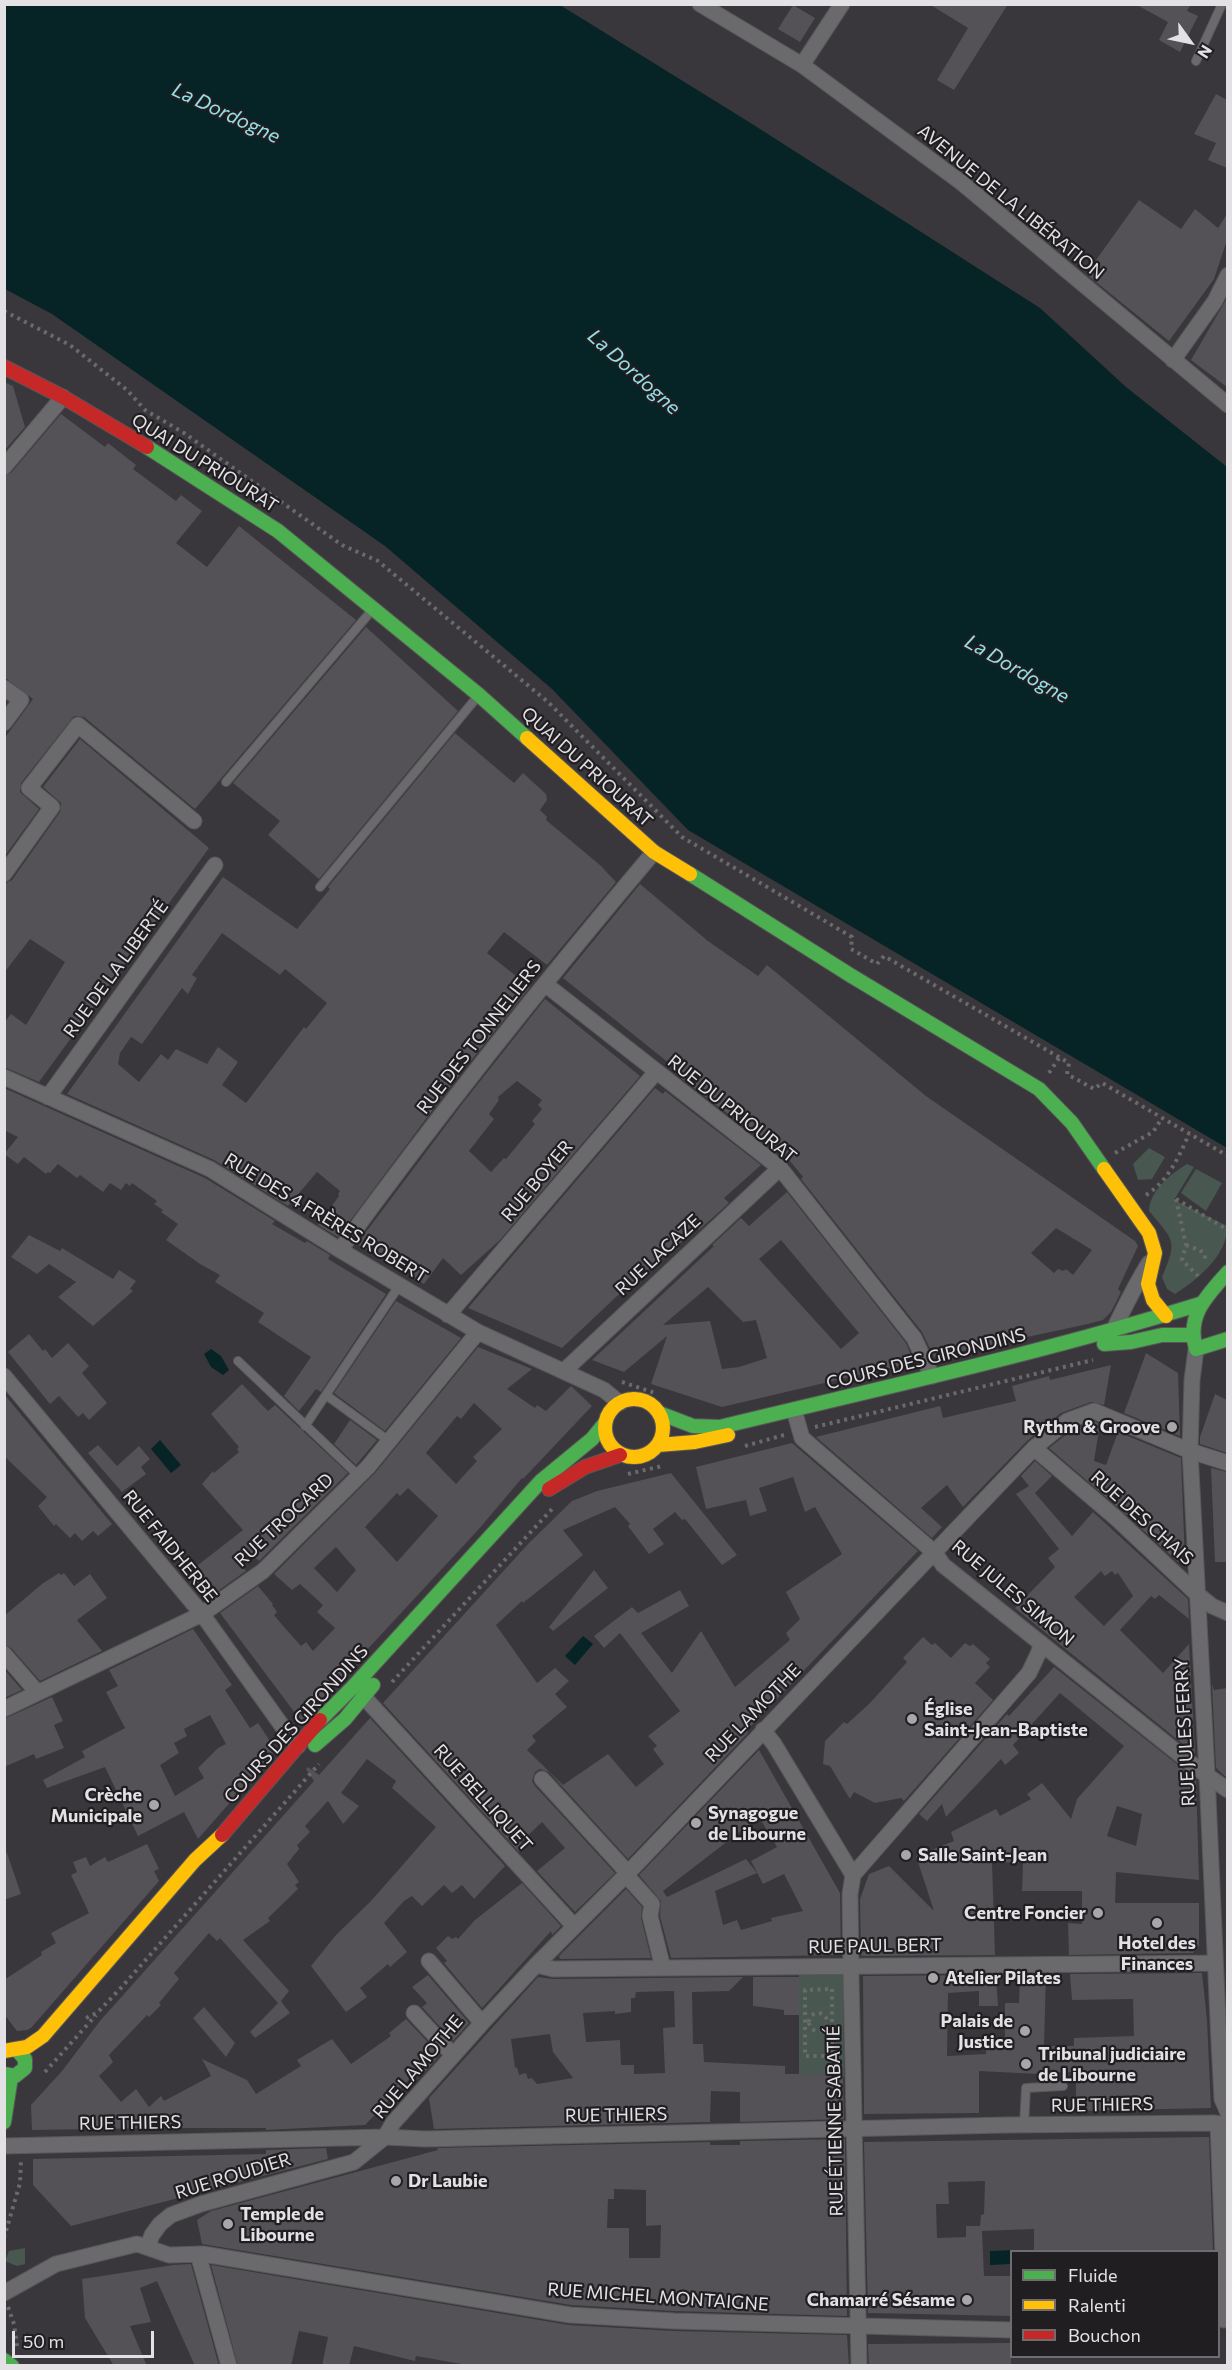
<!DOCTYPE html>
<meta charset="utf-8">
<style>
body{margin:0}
#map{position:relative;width:1232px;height:2370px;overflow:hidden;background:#39373b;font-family:Commissioner,sans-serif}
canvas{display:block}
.frame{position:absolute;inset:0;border:6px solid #e3e1e4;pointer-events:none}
.legend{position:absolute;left:1010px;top:2250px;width:210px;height:108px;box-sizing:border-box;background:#201e21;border:2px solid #6e6c6f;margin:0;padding:8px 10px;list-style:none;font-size:18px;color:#e3e1e4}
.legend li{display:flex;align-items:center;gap:12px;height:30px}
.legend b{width:30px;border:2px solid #6e6c6f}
.north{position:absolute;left:1160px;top:12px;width:60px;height:60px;-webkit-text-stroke:4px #201e21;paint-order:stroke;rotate:123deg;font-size:16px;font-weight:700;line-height:24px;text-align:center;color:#e3e1e4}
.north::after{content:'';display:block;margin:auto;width:21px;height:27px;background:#e3e1e4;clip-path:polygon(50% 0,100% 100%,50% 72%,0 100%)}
.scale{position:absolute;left:12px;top:2331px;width:142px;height:27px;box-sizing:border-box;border:3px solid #e3e1e4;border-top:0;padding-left:8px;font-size:18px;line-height:21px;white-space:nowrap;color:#e3e1e4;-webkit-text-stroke:4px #201e21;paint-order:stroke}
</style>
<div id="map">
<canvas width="1232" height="2370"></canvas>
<div class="frame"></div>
<ul class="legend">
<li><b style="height:8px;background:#4caf50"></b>Fluide</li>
<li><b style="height:8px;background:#ffc107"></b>Ralenti</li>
<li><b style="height:8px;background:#c62828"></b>Bouchon</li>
</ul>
<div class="north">N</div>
<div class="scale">50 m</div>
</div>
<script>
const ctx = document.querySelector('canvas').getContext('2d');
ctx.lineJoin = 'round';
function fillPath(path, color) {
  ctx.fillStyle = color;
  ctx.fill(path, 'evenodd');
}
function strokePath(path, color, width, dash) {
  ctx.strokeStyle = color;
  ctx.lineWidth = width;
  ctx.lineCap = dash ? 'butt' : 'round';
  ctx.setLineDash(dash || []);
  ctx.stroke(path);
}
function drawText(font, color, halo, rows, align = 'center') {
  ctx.font = font + ' Commissioner,sans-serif';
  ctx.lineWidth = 4.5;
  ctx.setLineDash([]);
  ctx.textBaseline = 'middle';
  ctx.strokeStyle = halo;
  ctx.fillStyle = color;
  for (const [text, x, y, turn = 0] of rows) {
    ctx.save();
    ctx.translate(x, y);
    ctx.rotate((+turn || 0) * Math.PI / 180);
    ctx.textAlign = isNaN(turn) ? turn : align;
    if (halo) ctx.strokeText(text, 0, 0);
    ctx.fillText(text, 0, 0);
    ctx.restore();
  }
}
fillPath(new Path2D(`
 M1149,1148l16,9 -13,22 -14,1 -5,-16z
 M1187,1164l7,3 -20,33 53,26c1,29 -29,53 -52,68l-8,-5 -5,-12c16,-37 12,-36 -13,-66 1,-21 22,-37 38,-47z
 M1196,1169l26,14 -16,28 -25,-18z
 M799,1975h44l1,102 -15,1 -2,-4 -28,4z
 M25,2248v16l-8,2 -12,-5 4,-10z`), '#485850');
fillPath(new Path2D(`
 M4,5h556l189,117 291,186 86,79 101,80v681l-539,-318 -136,-141 -167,-143 -333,-232 -47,-25z
 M211,1349l10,7 8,14 -6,5 -12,-8 -7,-13z
 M160,1440l21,25 -10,8 -20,-24z
 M583,1636l10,8 -18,21 -10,-9z
 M1015,2250l-3,2 -1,12 -21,1v-14z`), '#062326');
fillPath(new Path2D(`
 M929,4h79l-54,86 -17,-10 31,-52z
 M1135,4h56l-4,7 11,5 -18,36 -21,-12 9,-18z
 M793,5l22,13 -15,24 -22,-13z
 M1216,94l11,6v68l-19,-8 8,-17 -22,-9z
 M1139,200l42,29 14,-20 23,19 9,-14v26l-13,39 -45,62 -83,-67z
 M1227,298v89l-36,-27z
 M4,382l9,4 12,41 -21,24z
 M61,414l44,33 3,-4 28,22 -3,4 43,32 5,-6 21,16 -26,32 31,24 32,-41 117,94 -161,189 -111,-92 -10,-1 -53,67 -1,9 19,17 -35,48v-118l29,-40 -29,-22v-201l7,-3z
 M366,627l92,84 -139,168 -51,-44 12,-14 -47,-38z
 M455,733l59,50 9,-10 23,21 1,6 -7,10 7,7 -1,3 54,45 16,17 -69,83 -43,-33 -17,21 43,34 -84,105 -108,145 -20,-12 21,-29 -1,-2 2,-3 -23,-19 -29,34 -74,-46 -147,-66 156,-217 74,52 33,-40 -2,-2zM222,933l58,42 5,-6 42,34 -21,26 -2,-2 -58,76 -24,-18 16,-23 -20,-15 -11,17 -31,-15 -8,11 -7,-6 -22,28 -21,-18 2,-11 11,-16 11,7 40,-56 6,6 9,-16 -5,-3z
 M80,739l129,109 -170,234 -35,-15v-44l7,-9 15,11 39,-63 -35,-23 -26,34v-89l8,-4 48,-68 1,-9 -18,-16z
 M640,884l68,57 50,35 9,-11 159,131 209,145 3,5 -20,43 3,3 -10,20 -8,8 -15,4 -154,33 -12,-25 -121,-153 2,-2 -13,-16 -112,-85 2,-4 -117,-94zM1056,1228l36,22 -19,25 -7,-6 -3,2 -5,-2 -4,4 -23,-20z
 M545,999l95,77 -140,164 -39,35 -18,-17 -19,26 -67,-40 105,-140zM517,1081l25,19 -4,5 4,4 -10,12 3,3 -29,35 -2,-1 -13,14 -22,-21 25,-32 -5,-5 10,-14 -1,-3z
 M4,1088l201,90 70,43 -3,3 33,19 2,-2 23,14 -2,4 58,35 -65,98 -5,-3 -17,22 -15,-15 27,-39 -53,-35 6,-9 -49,-31 5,-7 -20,-11 -34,-24 12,-16 -17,-12 2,-2 -9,-6 3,-3 -25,-18 -2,3 -4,-3 -5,7 -11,-7 -7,9 -23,-17 -3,3 -19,-14 -8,9 -2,-1 -2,2 -22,-17 -6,7 -14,-10 14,-17 -14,-7z
 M655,1088l8,6 2,-3 96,74 -37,33 5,5 -30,27 -1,-2 -82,69 -54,51 -94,-40z
 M787,1192l119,151 8,19 -192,45 -71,-23 16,-48 -43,36 -32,-12 122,-114 -2,-1 29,-27 8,8zM781,1240l78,93 -18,16 -82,-90zM708,1287l35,35 13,-2 11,38 -28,9 -17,2 -12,-48 -47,4z
 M29,1235l31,16 2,-3 51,31 6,-9 17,11 -6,8 3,2 -40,35 -35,-29 18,-15 -27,-18 -12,10 -26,-17z
 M396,1301l65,37 -76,93 -51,-38z
 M29,1334l14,17 2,-2 7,9 16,-15 21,23 -7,7 25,30 -18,17 -6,-7 -5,4 -19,-21 -9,8 -42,-52z
 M478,1347l54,22 -25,20 28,19 2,-3 9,6 25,-25 21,20 -69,73 -1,-1 -44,52 -177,191 -81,-108 38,-27 15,18 -1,1 5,7 -3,3 10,12 17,19 5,-4 7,9 22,-23 -18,-16 6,-7 -23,-21 -8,6 -18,-16 101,-101zM474,1403l28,26 -29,28 4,4 -21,23 -30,-31 31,-37 4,3zM408,1488l30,28 -41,46 -32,-35 32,-34 3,3zM336,1547l20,23 -19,22 -23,-24z
 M1146,1353l32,20 2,63 -56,-23z
 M1111,1365l-7,40 -13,-3 -30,11 -34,28 -64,66 -16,-22 -26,23 21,19 -10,11 -116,-101 124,-31 3,12 73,-17 -4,-15 37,-10 1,4z
 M242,1384l26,27 7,-6 73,68 -89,88 -14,-13 -10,10 11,13 -38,27 -19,-26 54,-42 -41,-46 11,-13 1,2 25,-21 -2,-3 2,-2 -28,-33z
 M4,1394l108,130 -14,12 -5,-5 -11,10 -7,-8 -5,5 -14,-14 -2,2 -16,-20 9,-9 -43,-41z
 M1215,1394l12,6v53l-27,-9v-7z
 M350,1420l27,20 -21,25 -22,-21z
 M1094,1421l6,3 -6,37 12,4 12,-33 63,26 4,103 -7,1 -56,-51 -73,-63 23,-18z
 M792,1443l126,108 -171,179 1,3 -120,126 -79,-87 -9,-3 -5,3 -3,9 3,5 80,87 -40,39 -38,-41 28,-23 -23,-26 -21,20 3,4 -5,6 -136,-149 146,-160 43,-42 25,-10 74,-18 66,82 -15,10 -37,-46 -3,1 -7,-8 -22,17 11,15 -15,10 -21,-28 2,-2 -15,-17 -52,23 20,25 -60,48 -1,-2 -26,24 41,58 18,-15 14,13 -14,13 12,13 -35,29 4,5 -9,9 36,35 45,-31 28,33 28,-23 -11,-15 4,-3 -9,-10 32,-25 -60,-78 -16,15 -10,-12 38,-29 6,6 42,-23 9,16 -48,27 31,40 29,-42 34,56 55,-47 -4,-7 14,-14 -14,-27 56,-38 -27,-47 -10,5 -12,-35 -34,11 8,23 -17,5 -4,-16 -40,9 -10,-42z
 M98,1445l19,21 22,-20 11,13 -9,8 5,7 -24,18 -34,-39z
 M1035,1461l17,15 -17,17 37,43 21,-24 95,87 1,20 -30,-24 -4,4 -4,-3 -31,34 43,43 26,-29 6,110 -180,-146 40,-41 -7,-9 11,-9 -43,-55 13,-8 -8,-10zM1101,1571l4,5 7,-5 3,4 3,-2 15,23 -29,30 -30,-29z
 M1211,1468l16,4v90h-12z
 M594,1570l14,18 -55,43 -4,-4z
 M59,1573l2,2 3,-2 10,13 16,-12 17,24 -30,22 25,31 -62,30 -29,-33 -7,-3v-29l38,-32z
 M193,1629l39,56 -7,5 25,38 8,-5 18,27 -78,89 -14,-27 -46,24 -33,-69 -58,21 -4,-8 42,-23 -3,-6 43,-23 -19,-36 12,-6 -9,-16zM210,1715l16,29 -8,4 -20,20 6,10 -29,18 -15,-31 19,-12 -5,-10 13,-7 -3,-7z
 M923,1637l9,8 3,-2 16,15 14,-15 5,3 3,-2 17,15 -4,4 4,4 -15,16 18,17 -89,101 -3,-3 -26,5 -21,-11 -4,7 -20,-33 -7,-2 2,-23 19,-19 3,2 23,-21 37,-41 -4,-4z
 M1054,1667l142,112 3,101 -83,-8 -1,31h84v43l-6,7 -124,2 -1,-32 14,1v-33h-60l1,-28 -31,-1 3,93 -132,1 -2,-1 -1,-56 9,-25 20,-8 45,45 -18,-55 38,-15 -3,-9 45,-23 4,7 31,-17 -4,-5 15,-11 29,36 6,-20 47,-53 -64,-53 -47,52 6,8 -14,12 -4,-6 -55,58 -4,-13 -15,17 -8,-7 88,-100 2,2zM1117,1806l25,8 -6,32 -29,-10z
 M4,1669l18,21 -18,8z
 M1212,1684l2,6 13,-2v90l-11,-10z
 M52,1697l11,24 -9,4 10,23 -28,11 -2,-5 -30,13v-48z
 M370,1718l135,148 -31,33 -12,-14 -10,8 -8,-8 -22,21 -10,-10 -8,5 -20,22 23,29 -17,15 -2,-3 -28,24 7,9 -21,15 -35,-46 25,-31 35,-34 65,-74 -44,-39 4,-7 -29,-22 -26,34 18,13 -16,18 -15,-23 -23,25 5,6 -13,13 2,4 -12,15 12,18 -4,3 3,4 -30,29 2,3 -27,19 46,51 -8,10 9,12 -35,25 -5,-6 28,-29 -58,-65 -3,3 -8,-8 -35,40 5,6 -20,24 2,2 -12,12 -2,-2 -38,40 4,7 -14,14 22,26 15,-13 13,18 12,-11 3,5 47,-25 -9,-17 45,21 9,14 45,-28 -4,-6 35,-21 19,25 40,-28 -2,-3 17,-14 34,36 -16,18 -1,-8 -58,60 -99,5v-2h-106l-128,2 -1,-25 31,-34 38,-50 214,-240 -8,-12 2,-2 11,8z
 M759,1750l81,143 1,62 -170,3 -11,-42 1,-15 -22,-26zM759,1817l18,30 -26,14 12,23 21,-10 19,37 -32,7 1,3 -31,9 -4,-10 -14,5 -8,-34 42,-18 -11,-14 -79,38 -4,-6z
 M147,1844l12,25 -5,2 5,10 -128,147 -4,2 -10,1 -13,-17v-34l38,-25 -1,-3 15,-9 -5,-10 38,-20 -18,-38 6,-3 -4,-10 13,-5 4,9 15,-9 3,5z
 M4,1853h3l14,41 -17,6z
 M522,1883l39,43 -9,9 -1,-4 -69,77 -38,-45 3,-2 -11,-13 12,-12 4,3 4,-2 2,2 17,-19z
 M626,1889l16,18 -1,11 10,40 -91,1 -1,-3z
 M1202,1973l5,47 4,88 -135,3v-39h-38v2l-59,-3v42l-115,1 -1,-138 133,-1 2,31h-19v-15l-31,2 -1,63 39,-2v-7l19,-1v-43h14l1,-28 26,-1 -2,72h30v-8l60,-2 -1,-37 -61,1 -2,-26z
 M428,1975l41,48 -16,18 -31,-34 5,-4 -15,-16z
 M538,1977l15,2 190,-2 -14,14 -37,1 1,52h10l1,18 81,4v8h42l8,4 8,-1 1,42 -104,3v-30l-29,-1 -1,31 -276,7 -5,-31zM674,1991l1,36 -12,1 2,45 -31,1v-9h-13l-1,-25 -34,2 -3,-29 32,-2v3l16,-2v-14h4l1,-6zM550,2034l3,18 20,26 -36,6 -5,-6 -4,1 -2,-6 -7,2 -2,-8 -2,1 -4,-29z
 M753,1977h46v38h-15v-5l-31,-4z
 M204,2007l31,36 -9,14 -33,-39z
 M1209,2137l4,115h-179v-23l-52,2 2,45h27v40l-143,-3 -4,-171zM985,2181l-1,33 -3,1 -1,11h-14v11l-29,1 -1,-34h13l-1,-22z
 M845,2139l2,177 -173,-5 -103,-6 -369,-61 -5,-24 14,-9 227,-61 -1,-2 273,-6v3h30v-4zM614,2189l32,1v36l15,-1 -1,33h-31v-30h-22l1,-29h6z
 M326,2148l2,11 -257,67 -38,-41v-26l233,-5v-4z
 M191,2264l28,102h-24l-38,-85 -17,7 11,34 -21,4 17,40h-33l-29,-48 -3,-39 91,-14z
 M211,2265l358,60 105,6 173,4 2,31h-376l-57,-10 -1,5 -61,-15 -5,20h-27l6,-29 -29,-6 -8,35h-53z
 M1011,2343v23h-142l-1,-22z`), '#545157');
const lane = new Path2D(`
 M1196,61l26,-57
 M226,782l147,-173
 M320,887l158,-191
 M238,1361l121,115
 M326,1395l63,46
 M305,1426l94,-140
 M1024,2125l2,-37 37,-2`);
const street = new Path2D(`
 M700,4l102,61 160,118 266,222
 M802,65l40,-61
 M1173,360l42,-59 13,-26
 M4,467l59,-70
 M4,688l17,12 -17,23
 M4,874l48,-67 -23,-19 49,-63 116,96
 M545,984l235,184 134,170 18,38
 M4,1077l206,92 130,81 138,82 126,58 16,13
 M48,1097l167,-232
 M340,1250c99,-136 205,-269 314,-398
 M448,1315l208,-243
 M1113,1331c11,-23 22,-46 36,-68
 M1196,1349l-4,31 -2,71 17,323 12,268 3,57 6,14
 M564,1371l216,-203
 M4,1376l198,238 88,123 8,9
 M794,1410l8,28 133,115 8,12 255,204 30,21
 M1034,1448l82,70 81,76 15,12 16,7
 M4,1654l33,38
 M363,1696l211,230
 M4,1709l198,-95 61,-43 105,-104 110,-135
 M763,1730l11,14 79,131
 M542,1779l86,94
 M626,1875l26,29 -2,12 13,52
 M853,1875l-3,19 1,80 8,392
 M853,1875l176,-202 10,-21 2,-9
 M429,1961l53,62
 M536,1965l17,4 662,-6
 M414,2013l39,42
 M1218,2124l7,185 -1,11
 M4,2146l381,-9 40,2 581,-14 207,-2 15,2
 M148,2246l4,-11 8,-11 11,-9 30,-11 153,-42 31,-25 8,-14 89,-100 54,-58 90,-90 408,-427 33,-27 27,-10 96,40 38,12
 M198,2254l31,112
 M4,2293l52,-29 81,-20 32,11 34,-1 367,61 104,6 338,9`);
const fast = new Path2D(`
 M147,447l131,84 201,164 48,43
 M690,874l160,101 189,114 33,34 32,46
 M1228,1272c-21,24 -42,43 -32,77l32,-10
 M1104,1344l27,-2 31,-7h30
 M659,1413l34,13 27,1c161,-39 322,-74 480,-123
 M320,1720l32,-32 189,-207 51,-42 13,-16
 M315,1745l30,-26 28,-34
 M4,2074l11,2 10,-8v-9l-8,-9
 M4,2122l7,-45
 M4,2360l8,6`);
const slow = new Path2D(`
 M527,738l127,114 36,22
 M1104,1169l45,64 6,20 -7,31 5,16 13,16
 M605 1428a29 29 0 1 1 58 0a29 29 0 1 1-58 0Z
 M658,1445l37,-3 33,-7
 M4,2051l23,-4 16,-11 152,-176 27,-25`);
const jam = new Path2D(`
 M4,367l59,30 84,50
 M549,1489l36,-22 35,-12
 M222,1835l98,-115`);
strokePath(lane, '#585659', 10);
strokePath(street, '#585659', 17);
strokePath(fast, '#585659', 16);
strokePath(slow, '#585659', 16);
strokePath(jam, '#585659', 16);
strokePath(new Path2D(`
 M4,311l66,34 57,45 18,20 39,23 158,112 36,16 170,141 134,135 170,100 -1,12 26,15 7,-8 185,107 -2,11 27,15 8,-6 126,73
 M1049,1073l10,-15
 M1115,1153l38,-21 9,-14
 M1146,1195c22,-14 33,-38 43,-61
 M1176,1199l10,46 -4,15 17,17
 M1176,1199l52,31
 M1186,1245l14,5 5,5v7
 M622,1382l33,11
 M815,1427l278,-67
 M745,1446l39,-11
 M628,1474l34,-8
 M392,1682l160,-173
 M832,1989v67h-27v-66z
 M809 2022a9 9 0 1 1 18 0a9 9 0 1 1-18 0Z
 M86,2018l11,-5 22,-23 200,-226
 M45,2072l51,-57
 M4,2238l16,-55 1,-23
 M8,2307l6,17 3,22`), '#6a696b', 4, [3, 4.5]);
strokePath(lane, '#6a696b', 8);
strokePath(street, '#6a696b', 15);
strokePath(fast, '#4caf50', 14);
strokePath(slow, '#ffc107', 14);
strokePath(jam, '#c62828', 14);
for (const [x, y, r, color] of [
 [1172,1427,6,"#a8a6a9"],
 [912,1719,6,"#a8a6a9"],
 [154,1805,6,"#a8a6a9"],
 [696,1823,6,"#a8a6a9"],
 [906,1855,6,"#a8a6a9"],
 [1098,1913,6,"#a8a6a9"],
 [1157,1923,6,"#a8a6a9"],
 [933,1978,6,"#a8a6a9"],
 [1025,2031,6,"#a8a6a9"],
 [1026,2064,6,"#a8a6a9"],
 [396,2181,6,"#a8a6a9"],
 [228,2224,6,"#a8a6a9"],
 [967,2300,6,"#a8a6a9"]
]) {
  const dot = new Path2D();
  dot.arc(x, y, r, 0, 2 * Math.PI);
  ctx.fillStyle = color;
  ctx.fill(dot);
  strokePath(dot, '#201e21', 2);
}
drawText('18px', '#e3e1e4', '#201e21', [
 ["AVENUE DE LA LIBÉRATION",1011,202,39],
 ["QUAI DU PRIOURAT",205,463,32],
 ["QUAI DU PRIOURAT",587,767,42],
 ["RUE DE LA LIBERTÉ",116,969,-54],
 ["RUE DES TONNELIERS",479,1037,-52],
 ["RUE DU PRIOURAT",732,1109,39],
 ["RUE BOYER",537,1181,-50],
 ["RUE DES 4 FRÈRES ROBERT",326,1218,31],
 ["RUE LACAZE",658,1255,-43],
 ["COURS DES GIRONDINS",926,1359,-14],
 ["RUE DES CHAIS",1142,1518,42],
 ["RUE TROCARD",284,1520,-43],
 ["RUE FAIDHERBE",170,1546,51],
 ["RUE JULES SIMON",1013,1593,40],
 ["RUE LAMOTHE",753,1713,-46],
 ["COURS DES GIRONDINS",296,1724,-48],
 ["RUE JULES FERRY",1185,1732,-93],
 ["RUE BELLIQUET",483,1798,48],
 ["RUE PAUL BERT",875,1946,-1],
 ["RUE LAMOTHE",418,2067,-50],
 ["RUE THIERS",1102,2105,-1],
 ["RUE THIERS",616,2115,-1],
 ["RUE ÉTIENNE SABATIÉ",835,2121,-91],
 ["RUE THIERS",130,2123,-1],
 ["RUE ROUDIER",233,2176,-17],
 ["RUE MICHEL MONTAIGNE",658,2297,4]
]);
drawText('bold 18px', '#e3e1e4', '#201e21', [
 ["Rythm & Groove",1160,1427,"right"],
 ["Église",924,1709],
 ["Saint-Jean-Baptiste",924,1730],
 ["Crèche",142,1795,"right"],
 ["Municipale",142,1816,"right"],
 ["Synagogue",708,1813],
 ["de Libourne",708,1834],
 ["Salle Saint-Jean",918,1855],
 ["Centre Foncier",1086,1913,"right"],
 ["Hotel des",1157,1943,"center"],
 ["Finances",1157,1964,"center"],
 ["Atelier Pilates",945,1978],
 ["Palais de",1013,2021,"right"],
 ["Justice",1013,2042,"right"],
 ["Tribunal judiciaire",1038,2054],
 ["de Libourne",1038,2075],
 ["Dr Laubie",408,2181],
 ["Temple de",240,2214],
 ["Libourne",240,2235],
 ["Chamarré Sésame",955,2300,"right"]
], 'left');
drawText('italic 20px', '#93e0e8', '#201e21', [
 ["La Dordogne",226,113,25],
 ["La Dordogne",634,372,42],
 ["La Dordogne",1017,669,30]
]);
</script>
